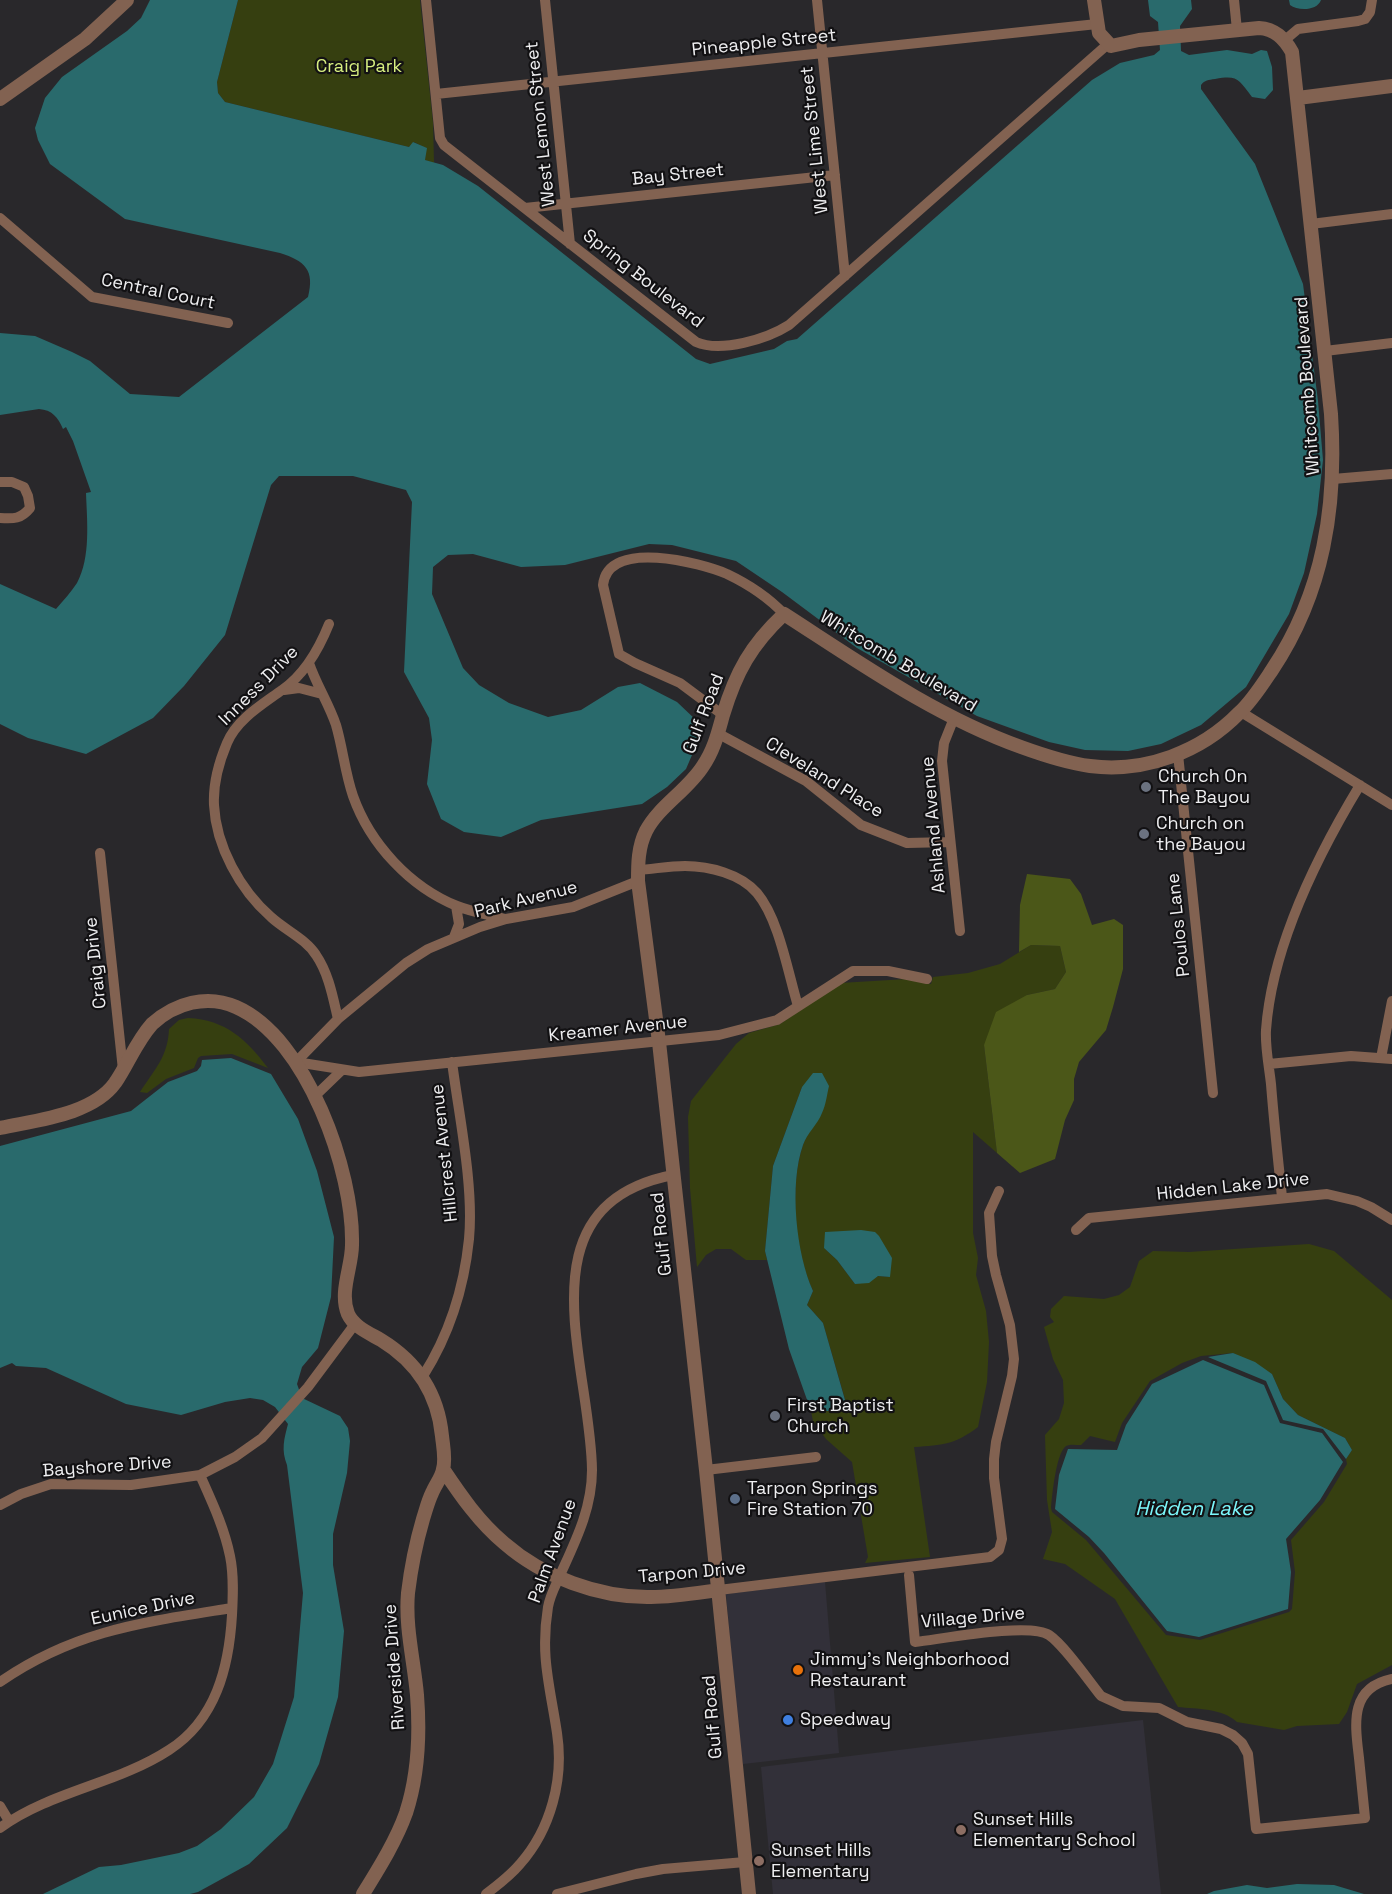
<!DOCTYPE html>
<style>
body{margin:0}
canvas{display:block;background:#29282b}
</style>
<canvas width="1392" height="1894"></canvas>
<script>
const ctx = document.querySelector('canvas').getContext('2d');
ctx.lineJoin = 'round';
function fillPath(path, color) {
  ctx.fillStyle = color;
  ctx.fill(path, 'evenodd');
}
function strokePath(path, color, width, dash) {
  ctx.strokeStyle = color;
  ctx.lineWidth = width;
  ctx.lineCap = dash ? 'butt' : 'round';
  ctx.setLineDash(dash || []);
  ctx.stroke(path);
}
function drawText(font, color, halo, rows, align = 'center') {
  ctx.font = font + ' "Space Grotesk",sans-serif';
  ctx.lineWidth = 4.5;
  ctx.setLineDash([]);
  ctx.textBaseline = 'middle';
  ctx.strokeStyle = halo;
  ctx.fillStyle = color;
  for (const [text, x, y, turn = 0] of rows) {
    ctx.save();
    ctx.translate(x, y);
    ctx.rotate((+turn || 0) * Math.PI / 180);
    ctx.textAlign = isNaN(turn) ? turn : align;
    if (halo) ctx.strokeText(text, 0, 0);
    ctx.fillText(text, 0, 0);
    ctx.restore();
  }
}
fillPath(new Path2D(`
 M825,1582l14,171 -96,11 -4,-25 -13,-145z
 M1143,1720l18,174h-388l-12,-127z`), '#323039');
fillPath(new Path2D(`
 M238,0h182l13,123 1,40 -9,-3 1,-12 -12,-6 -5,5 -184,-45 -7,-9 -1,-11z
 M1031,945l29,1 6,26 -11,17 -28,6 -43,50 13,108 -24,-21v101l5,25 -2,17 10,36 3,31 -2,40 -9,45c-24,18 -35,18 -64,20l16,110 -65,6 3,-6 -16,-95 -26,-23 -13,-18 -2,-10h22l14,-5 -24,-83 -16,-18 6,-14c-18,-39 -24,-105 -10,-146 3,-11 13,-22 19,-32l-20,-26 -29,79 -8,85 2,9h-21l-15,-11h-15l-10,6 -9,12 -7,-79 -2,-71 3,-16 45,-57 13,-11 31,-9 60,-41 67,-4 24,5 2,-7 35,-4 32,-9zM824,1248l66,29 -12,-1 -23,8 -18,-24z
 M188,1018c38,2 58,21 80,50l-36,-14 -31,2 -3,2 -4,10 -28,11 -19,14 -7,-1c14,-22 28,-35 29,-63l10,-9z
 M1309,1244l25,7 58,49v365l-35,19 -10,28 -8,12 -42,2 -13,4 -47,-8c-15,-14 -40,-13 -59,-15l-63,-108 -50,-35 -22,-5 9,-27 -5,-32 -2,-65 14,-16 5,-16 -1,-23 -10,-21 -9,-32 10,-5 -4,-5 1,-8 13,-13 40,3 15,-4 11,-8 9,-26 14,-10 36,1zM1233,1353l39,21 11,25 15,16 47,23 7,12 -6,9 1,5 -23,38 -33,38 4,32 -3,37 -3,3 -89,28 -34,-5 -80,-95 -34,-28 -1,-4c1,-12 5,-55 15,-62 4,-2 10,-1 15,-1l9,-9 25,6 7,-19 28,-42 32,-18 19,-7z`), '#363f10');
fillPath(new Path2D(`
 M1027,874l43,5 11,15 11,31 22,-6 9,6v44l-10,38 -7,23 -27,32 -5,17v21l-9,20 -10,39 -35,14 -23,-20 -13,-108 12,-33 31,-17 28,-6 11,-17 -6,-26 -29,-1 -12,7 1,-47z`), '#4b5718');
fillPath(new Path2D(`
 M150,0h88l-21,82 1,11 7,9 184,45 4,-5 14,6 -2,12 18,5 35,21 218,173 14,5 64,-15 13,-8 10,-2 295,-259 28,-17 34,-8 6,-5 -2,-28 -8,-6 -2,-16h43l1,9 -12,17 1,25 8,4 38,-5 25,4 9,-4 6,1 5,16 1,23 -8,9 -13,-2c-14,-18 -14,-22 -37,-18 -7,1 -10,1 -14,6v4l54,75 48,120 15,117 5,59 -6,54 -13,59 -15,41 -43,73 -45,38 -40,19 -33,7 -43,-1 -36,-8 -72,-26 -120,-68 -75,-56 -46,-31 -64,-16 -23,-1 -84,21 -44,2 -48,-13 -25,1 -15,12 -1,27 31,74 16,17 30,18 39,14 33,-7 37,-23 22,-4 37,19 20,19 1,20 -12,28 -19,18 -25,17 -101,16 -40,17 -37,-5 -23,-13 -14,-35 5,-44 -3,-22 -25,-46 8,-170 -6,-12 -53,-14h-74l-8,9 -46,150 -41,51 -31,32 -67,36 -58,-16 -28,-14v-140l56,25c7,-8 15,-17 21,-26 14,-26 10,-62 9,-90l5,-1 -18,-51 -7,-14 -3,2c-5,-12 -11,-19 -24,-20l-39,6v-82l35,3 37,16 18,9 40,33 49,3 129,-100c7,-27 -3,-36 -28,-44l-155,-34 -75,-55 -12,-24 -3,-12 10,-30 17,-21 65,-46 14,-13z
 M1289,0h32c-4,11 -23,11 -31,5z
 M231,1058l40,16 27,45 19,52 17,66 -3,60 -13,51 -16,19 -5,17 5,14 38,18 8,12 2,13 -3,32 -14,61v31l11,66 -6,66 -19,67 -32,64 -38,36 -51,28 -8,2h-147l56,-27 22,-2 58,-12 18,-7 24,-17 33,-32 19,-33 21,-67 9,-104 -16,-128c-6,-15 -3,-26 1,-41l-13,-17 -12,-7 -13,-2 -25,4 -44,13 -55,-11 -80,-36 -30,-2 -4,-3 -12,5v-222l131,-35 37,-29 29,-11 4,-5 1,-6z
 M813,1073h9l7,13c-2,8 -3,19 -7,27 -4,11 -15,20 -19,32 -14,39 -7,108 10,146l-6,14 16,18 24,84 -14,4h-22l-22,-62 -24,-98 8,-85 29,-79z
 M861,1230l14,2 4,4 13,22 -2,19 -12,-1 -9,7 -14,1 -18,-24 -13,-12 1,-16z
 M1233,1353l22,9 17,12 11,25 15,16 47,23 7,12 -6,9 -23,-30 -40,-9 -17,-39 -58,-24z
 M1203,1360l61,25 16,38 42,10 21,29 -23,38 -34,39 5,33 -3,37 -89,28 -32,-6 -63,-78 -15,-16 -34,-28 4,-34 9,-26 49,1 9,-25 26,-41z
 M1297,1884l37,1 30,9h-157l7,-3 33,-6 20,3z`), '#296a6c');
strokePath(new Path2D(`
 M426,0l14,138 4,7 252,197c25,11 71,-3 93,-17l319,-281
 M545,0l25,244
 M817,0l28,276
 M1234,0l3,30
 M1285,40l13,-11 60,-8 7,-2 5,-7 2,-12
 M436,94l661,-70
 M525,208l310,-33
 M0,218l92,79 136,26
 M1311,224l81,-10
 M1325,351l67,-8
 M1333,479l59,-5
 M0,482h12l12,5 4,9 2,12c-9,11 -16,11 -30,10
 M329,624c-10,25 -24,50 -47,66 -19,14 -45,29 -55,53 -8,19 -14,42 -13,62 2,41 26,85 57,112 14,13 35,22 45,38 13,19 17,43 22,64
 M309,663c7,21 20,41 27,62 7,24 9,48 17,71 17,48 57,91 104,110 15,6 33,9 48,13
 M284,690l15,-2 23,6
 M1241,712l151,93
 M723,715l-43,-32 -45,-20 -16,-9 -16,-69c5,-47 98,-22 124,-11 21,10 41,23 57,40
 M954,718l-10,25 -2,18 18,170
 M719,734l87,47 55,44 46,18 43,-1
 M1178,754l35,339
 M100,853l23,217
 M638,870c16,-1 31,-4 47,-4 24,0 56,8 72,27 22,26 31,80 41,113
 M454,937l5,-13 -3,-18
 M1381,1058l11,-57
 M296,1062l63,10 360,-37 58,-15 76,-49h35l39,8
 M296,1062l42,-43 68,-56 22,-14 52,-22 26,-8 67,-12 65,-26
 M1269,1064l82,-8 41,3
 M315,1096l27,-26
 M1282,1197c-4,-37 -8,-75 -11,-113 -2,-18 -6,-37 -5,-54 6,-84 51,-174 94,-245
 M1076,1230l13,-12 238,-24 30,7 14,6 21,13
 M423,1376c26,-41 41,-88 46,-137 5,-53 -10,-123 -17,-177
 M706,1470l110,-13
 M0,1505l21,-11 30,-10 80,1 69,-10 35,-18 27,-19 46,-51 47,-63
 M909,1575l6,67c27,-3 115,-20 134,-7 15,10 40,46 52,61l22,10 36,2 28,14 34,7 12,6 9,8 6,11 8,75 109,-11c-2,-20 -4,-40 -6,-60 -4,-34 -10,-70 33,-79
 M719,1590l271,-33 9,-7 3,-11 -8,-61v-19l2,-17 16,-66 2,-17 -4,-34 -14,-50 -4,-19 -3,-43 10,-22
 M0,1682c75,-52 145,-60 232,-74
 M0,1806l9,15
 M0,1828c51,-37 117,-44 169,-78 47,-30 60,-83 63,-135 1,-19 2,-40 -2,-59 -6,-29 -18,-54 -30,-81
 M486,1894c12,-9 24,-18 34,-30 31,-35 44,-85 37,-131 -7,-47 -17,-77 -9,-126 2,-12 8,-22 13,-34 15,-33 31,-65 31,-103 -1,-105 -74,-265 81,-295
 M557,1894l79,-20 27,-5 82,-7`), '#826251', 10);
strokePath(new Path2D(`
 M1298,98l94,-12
 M0,99l85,-60 42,-39
 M0,1128c36,-8 92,-13 115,-45 13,-19 21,-41 37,-59 23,-21 55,-30 84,-17 71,31 118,165 116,238 0,22 -13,47 -4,69 6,13 21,19 33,26 36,22 57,54 61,96 1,10 4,23 1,33 -1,8 -8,16 -11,24 -4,8 -6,17 -9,26 -7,24 -12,49 -15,74 -3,34 6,68 9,102 3,38 1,81 -11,118 -10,28 -27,55 -43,81
 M443,1469c18,27 36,53 61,74 39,34 95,55 147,54 23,0 46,-4 68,-7
 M749,1894l-43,-424 -47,-428 -21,-161c0,-17 0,-34 8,-50 13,-25 42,-41 57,-65 11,-16 15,-33 20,-51 13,-43 28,-70 61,-101 76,49 151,102 237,133 22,8 46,16 69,19 55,7 111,-14 149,-53 13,-12 23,-28 33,-43 52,-78 65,-164 59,-256l-39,-362c-8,-14 -17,-23 -33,-24l-120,12 -28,6 -12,-13 -5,-33`), '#826251', 14);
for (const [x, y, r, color] of [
 [1146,787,6,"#6b7280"],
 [1144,834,6,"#6b7280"],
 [775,1416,6,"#6b7280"],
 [735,1499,6,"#5c6f8a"],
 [798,1670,6,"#e8710a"],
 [788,1720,6,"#3f7fe0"],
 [961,1830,6,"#8d6e63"],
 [759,1861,6,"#8d6e63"]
]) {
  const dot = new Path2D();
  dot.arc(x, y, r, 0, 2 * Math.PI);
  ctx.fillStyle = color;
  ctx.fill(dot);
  strokePath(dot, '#121113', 2);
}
drawText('18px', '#eeeef0', '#121113', [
 ["Pineapple Street",764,43,-6],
 ["West Lemon Street",541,124,-96],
 ["West Lime Street",815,140,-96],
 ["Bay Street",678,175,-6],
 ["Spring Boulevard",643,279,38],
 ["Central Court",158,292,12],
 ["Whitcomb Boulevard",1308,386,-94],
 ["Whitcomb Boulevard",898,662,31],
 ["Inness Drive",259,686,-45],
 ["Gulf Road",704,714,-69],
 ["Cleveland Place",824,778,32],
 ["Ashland Avenue",934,825,-95],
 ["Park Avenue",526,900,-14],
 ["Poulos Lane",1179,925,-96],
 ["Craig Drive",96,963,-96],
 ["Kreamer Avenue",618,1029,-6],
 ["Hillcrest Avenue",445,1153,-96],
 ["Hidden Lake Drive",1233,1187,-6],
 ["Gulf Road",662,1234,-96],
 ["Bayshore Drive",107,1467,-4],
 ["Palm Avenue",553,1551,-70],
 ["Tarpon Drive",692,1573,-5],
 ["Eunice Drive",143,1609,-12],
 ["Village Drive",973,1618,-5],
 ["Riverside Drive",395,1667,-94],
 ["Gulf Road",713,1717,-95]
]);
drawText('18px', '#d7ef80', '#121113', [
 ["Craig Park",359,67]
]);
drawText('18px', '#eeeef0', '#121113', [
 ["Church On",1158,777],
 ["The Bayou",1158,798],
 ["Church on",1156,824],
 ["the Bayou",1156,845],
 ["First Baptist",787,1406],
 ["Church",787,1427],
 ["Tarpon Springs",747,1489],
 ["Fire Station 70",747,1510],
 ["Jimmy's Neighborhood",810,1660],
 ["Restaurant",810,1681],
 ["Speedway",800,1720],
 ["Sunset Hills",973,1820],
 ["Elementary School",973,1841],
 ["Sunset Hills",771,1851],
 ["Elementary",771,1872]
], 'left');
drawText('italic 20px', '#7cf8fc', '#121113', [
 ["Hidden Lake",1194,1510]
]);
</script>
